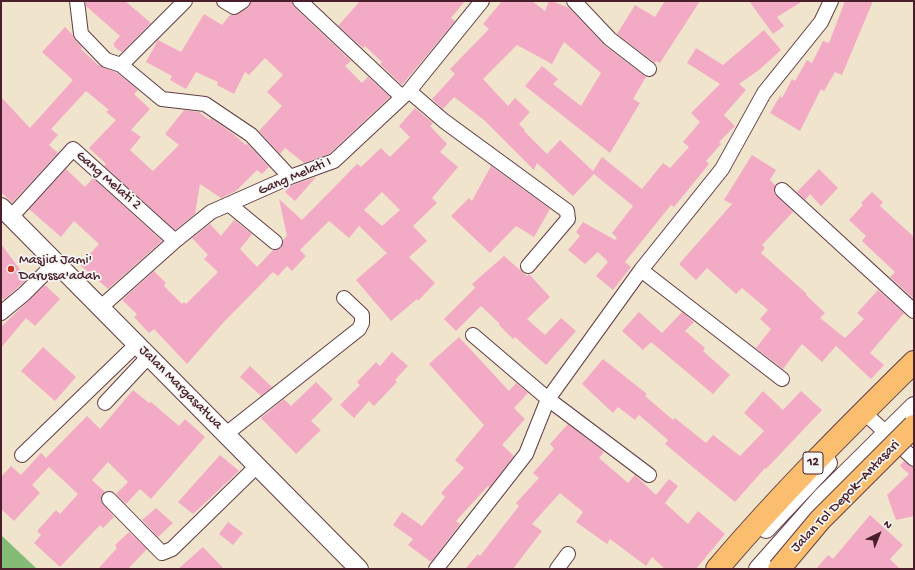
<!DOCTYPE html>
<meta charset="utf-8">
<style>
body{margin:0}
#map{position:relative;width:915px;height:570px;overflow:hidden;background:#f1e4cc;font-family:"Gochi Hand",sans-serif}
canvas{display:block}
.frame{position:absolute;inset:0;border:2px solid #4a1f2b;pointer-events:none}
.north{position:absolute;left:859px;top:514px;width:40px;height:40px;-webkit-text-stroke:3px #f6f6f2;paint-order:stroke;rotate:43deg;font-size:11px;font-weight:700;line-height:16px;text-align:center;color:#4a1f2b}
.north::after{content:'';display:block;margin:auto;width:14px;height:18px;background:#4a1f2b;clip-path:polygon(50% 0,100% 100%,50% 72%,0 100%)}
</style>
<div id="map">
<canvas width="915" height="570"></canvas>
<div class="frame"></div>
<div class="north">N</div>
</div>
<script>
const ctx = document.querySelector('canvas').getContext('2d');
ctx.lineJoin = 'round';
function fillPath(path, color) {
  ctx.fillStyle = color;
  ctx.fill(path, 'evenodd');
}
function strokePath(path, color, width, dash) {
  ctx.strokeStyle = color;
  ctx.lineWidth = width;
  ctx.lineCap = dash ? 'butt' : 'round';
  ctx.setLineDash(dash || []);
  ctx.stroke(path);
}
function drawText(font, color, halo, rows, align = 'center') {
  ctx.font = font + ' "Gochi Hand",sans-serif';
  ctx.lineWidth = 3.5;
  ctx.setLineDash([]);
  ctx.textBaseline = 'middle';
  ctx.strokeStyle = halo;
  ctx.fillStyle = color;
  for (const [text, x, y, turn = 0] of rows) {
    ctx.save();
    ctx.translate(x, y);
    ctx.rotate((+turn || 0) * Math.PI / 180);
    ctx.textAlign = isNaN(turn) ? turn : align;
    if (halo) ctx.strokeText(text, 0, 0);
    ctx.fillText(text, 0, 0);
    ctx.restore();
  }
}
fillPath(new Path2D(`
 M1,535l36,34h-36z`), '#84bb77');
fillPath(new Path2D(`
 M86,1h39l26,22 -29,29 -8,-5 1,-1 -2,-2 7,-8 -34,-30z
 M251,1h41l2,6 57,54 -6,5 17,17 6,-6 22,20 -61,57 -25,9 -19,-15 -5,6 -21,-23 23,-25 -15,-14 16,-17 -18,-17 -16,17 -4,-3 -11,22 -17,-9 1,-3 -22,-10 -10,17 -16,-9 2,-4 -26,-14 12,-22 23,12 23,-38 18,11 8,-10 8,-1 10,-6z
 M360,1h105l-14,17 4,3 -53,64 -22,-21 2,-2 -17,-16 -2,2 -25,-22z
 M502,1h30l13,10 4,-10h3l17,7 36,38 41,31 -13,22 7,4 -30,50 -85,-67 17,-20 16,13 -5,5 28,22 20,-33 -37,-31 -12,22 -35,-19 -34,34 25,27 7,-8 15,14 -11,12 6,6 -1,1 23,23 13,-14 33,31 9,-14 40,32 21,-26 7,5 19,-21 -6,-5 17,-20 -9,-9 29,-29 -33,-21 9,-15 27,17 41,-35 17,20 -22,20 -20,14 7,6 -22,25 11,11 -16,16 2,2 -15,17 3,3 -35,43 -3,-2 -46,57 6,5 -18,23 -17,-14 12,-14 -10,-10 -13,12 -17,-14 12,-14 -4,-4 7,-10 32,18 2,-2 -5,-5 21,-27 -39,-32 -21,22 -36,-33 -3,7 -50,-50 -30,-23 -11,12 -11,-10 23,-25 -5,-5 39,-40 -6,-5z
 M665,1h35l-40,62 -4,-2 -1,2 -38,-29 18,-29 20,12z
 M749,1h54l-26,16 7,9 -11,8z
 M845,1h28l-31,74 -7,-3 -11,19 -3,-2 -21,42 -30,-18 10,-17 2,2 10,-19 3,2 12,-21 5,3 11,-22 6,2z
 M65,27l7,7 3,6 7,7 -1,2 17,16 19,8 21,17 -4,4 16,15 -19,21 10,7 -11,13 23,21 26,-26 -14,-11 19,-24 15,2 10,8 2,-2 21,15 14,12 2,-1 21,23 -7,7 -5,-4 -21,21 -15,7 -21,-14 -5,30 -20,16 -71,-64 2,-2 -17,-16 27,-28 -10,-8 3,-2 -23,-19 -35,38 7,6 -9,10 9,8 -46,50 -11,-11v-95l29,31 43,-48 -31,-28z
 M415,108l18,15 -3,3 17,18 -7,8 18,15 -26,31 5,5 -24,23 14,15 -18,16 26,26 -17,18 -1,-2 -26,22 -35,-41 31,-27 -28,-27 -10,12 -20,-17 -29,29 6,6 -14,15 -5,-5 -9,10 -5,-4 -51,52 -35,40 -33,-35 -5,4 -15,-16 3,-3 -15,-14 32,-29 12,12 -2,3 18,18 2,-2 2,2 32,-32 -14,-13 4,-4 -16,-17 18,-14 11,12 13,-16 18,14 -12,15 17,18 16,-17 8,-2 2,-8 4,-4 -8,-37 23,21 55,-56 4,3 20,-19 9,9 20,-20 -11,-11zM382,192l18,18 -18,16 -18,-16z
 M752,155l24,15 -6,10 5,5 -1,8 19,19 -31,33 3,3 -4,5 46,41 -1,1 19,18 -5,5 25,20 19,-19 -7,-6 21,-23 26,23 -34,40 14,12 -13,14 -35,-33 -14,16 -20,-18 -19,25 -27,-21 15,-19 -11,-10 8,-9 -26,-22 -6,6 -29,-26 -11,12 -17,-16 53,-60 -8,-4z
 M491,166l59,43 -16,28 -18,-11 -26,27 -39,-37 18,-18 3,3z
 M66,169l19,18 8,-9 69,63 -54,48 -28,-24 19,-21 -25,-23 -13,16 -32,-28z
 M819,169l19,19 -17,18 -11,-12 -5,6 -8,-8z
 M316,177l-21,24 -10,-9 5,-6z
 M872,192l11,10 -3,4 34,31v62l-24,-22 5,-5 -33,-31 4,-5 -17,-16 14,-15 -2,-2z
 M1,244l26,35 -23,21 -3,-4z
 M504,256l23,20 2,-2 21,23 -23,22 18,16 16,-17 15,13 -30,34 -31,-28 -2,2 -14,-14 1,-1 -19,-18 -25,25 -12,-12 31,-31 -3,-4z
 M45,285l15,14 -25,27 -9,-8 -25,30v-21z
 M639,312l23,21 20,-21 12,10 -9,9 20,17 -2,3 27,24 -17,19 -62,-52 -8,8 -21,-19z
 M459,337l50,54 7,-8 12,10 -14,15 11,11 -23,26 12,11 -24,31 -2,-1 -32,35 4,3 -29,38 -23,-17 5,-6 -20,-14 9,-13 20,14 23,-29 -4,-4 23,-25 -9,-8 29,-35 -55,-61z
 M43,347l33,30 -21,24 -34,-30z
 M392,352l16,14 -13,14 2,2 -23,24 -5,-5 -15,17 -14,-13 20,-20 -3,-3 19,-20 4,4z
 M603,359l44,35 -2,2 28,24 2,-2 31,25 7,-8 27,21 24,-25 -20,-18 19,-22 20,19 18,-19 21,19 -56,59 -1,-1 -30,34 -70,-58 3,-4 -29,-25 -4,5 -17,-13 -5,6 -31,-29z
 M250,366l22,21 -11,9 -21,-19z
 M316,382l17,17 -22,22 10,9 -25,24 -35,-36 23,-19 7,7z
 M133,390l16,13 2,-1 28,24 6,-7 20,18 -54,62 -11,-10 -14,15 -10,-10 12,-12 -20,-20 -16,18 13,12 -4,4v5l13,16 -11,11 -3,-3 -40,42 -26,-24 7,-8 -4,-4 19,-21 4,4 18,-20 -29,-27 -17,18 8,8 -26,28 -13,-12v-32l10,-11 10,9 20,-22 5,5 41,-42 13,13z
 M568,424l36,28 -5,6 29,25 7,-8 21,20 13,-16 9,7 -13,17 23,21 10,-13 27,23 -29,35h-31l-13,-12 -6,9 -36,-27 -3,5 -31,-22 7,-10 -23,-19 -28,31 10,7 -29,38h-48l13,-15 2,2 39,-50 -3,-3 23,-25 -6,-5 21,-24 -4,-5z
 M220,455l19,16 -46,43 -15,-12z
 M904,461l10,6v49l-18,4 -9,-25 22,-21 -9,-8z
 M156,508l17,15 -15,14 -16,-17z
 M870,515l33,30 -13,14 10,10h-84l12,-14 5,4z
 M228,522l15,11 -10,12 -14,-11z
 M129,532l18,17 -19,20h-30l19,-21 -2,-3z
 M203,547l21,22h-46z`), '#f3abc5');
const minor = new Path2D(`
 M77,1l4,33 25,26 15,5 41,34 43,5 46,31 39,42
 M224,1l10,6 9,-6
 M300,1l102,96
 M574,1l36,38 39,30
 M121,65l64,-64
 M409,91l35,30 123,90 1,8 -40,47
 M782,190l132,121
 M230,205l45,37
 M11,217l62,-68 102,92
 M641,270l141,109
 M101,307l74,-66 36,-29 79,-35 44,-16 75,-70 73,-90
 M1,313l23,-19 32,-32
 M473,335l75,64 101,76
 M105,403l44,-47
 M870,418l44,41
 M226,434l133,-105 3,-6v-8l-18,-17
 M22,455l115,-111
 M109,499l53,54 10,-4 85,-83
 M436,569l90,-115 22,-55 93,-129 81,-101 42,-76 57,-71 10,-21
 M557,569l11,-15`);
const tertiary = new Path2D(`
 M1,207l358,362
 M766,529l62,-66
 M758,569l63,-71 93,-92`);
const motorway = new Path2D(`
 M717,569c62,-73 129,-140 197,-207`);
strokePath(minor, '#633d43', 16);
strokePath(tertiary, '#633d43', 20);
strokePath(motorway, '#633d43', 24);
strokePath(minor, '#fff', 14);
strokePath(tertiary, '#fff', 18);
strokePath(motorway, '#fbbe6e', 22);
const motorwayBridge = new Path2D(`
 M779,569l41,-49 94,-94`);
strokePath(motorwayBridge, '#633d43', 24, []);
strokePath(motorwayBridge, '#fbbe6e', 22);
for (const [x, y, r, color] of [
 [11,269,4,"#c8321e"]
]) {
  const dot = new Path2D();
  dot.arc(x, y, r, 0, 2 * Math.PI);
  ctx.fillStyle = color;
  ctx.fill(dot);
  strokePath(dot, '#f6f6f2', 1.5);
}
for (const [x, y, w] of [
 [813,463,20]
]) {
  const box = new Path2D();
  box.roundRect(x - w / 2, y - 11, w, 22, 3);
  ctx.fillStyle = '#f6f6f2';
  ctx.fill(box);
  strokePath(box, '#4a1f2b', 1);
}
drawText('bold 13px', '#4a1f2b', null, [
 ["12",813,463]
]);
drawText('14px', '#4a1f2b', '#f6f6f2', [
 ["Gang Melati I",295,177,-23],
 ["Gang Melati 2",108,181,41],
 ["Jalan Margasatwa",180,388,45],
 ["Jalan Tol Depok–Antasari",846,497,-46]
]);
drawText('14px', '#4a1f2b', '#f6f6f2', [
 ["Masjid Jami'",19,261],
 ["Darussa'adah",19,277]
], 'left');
</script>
